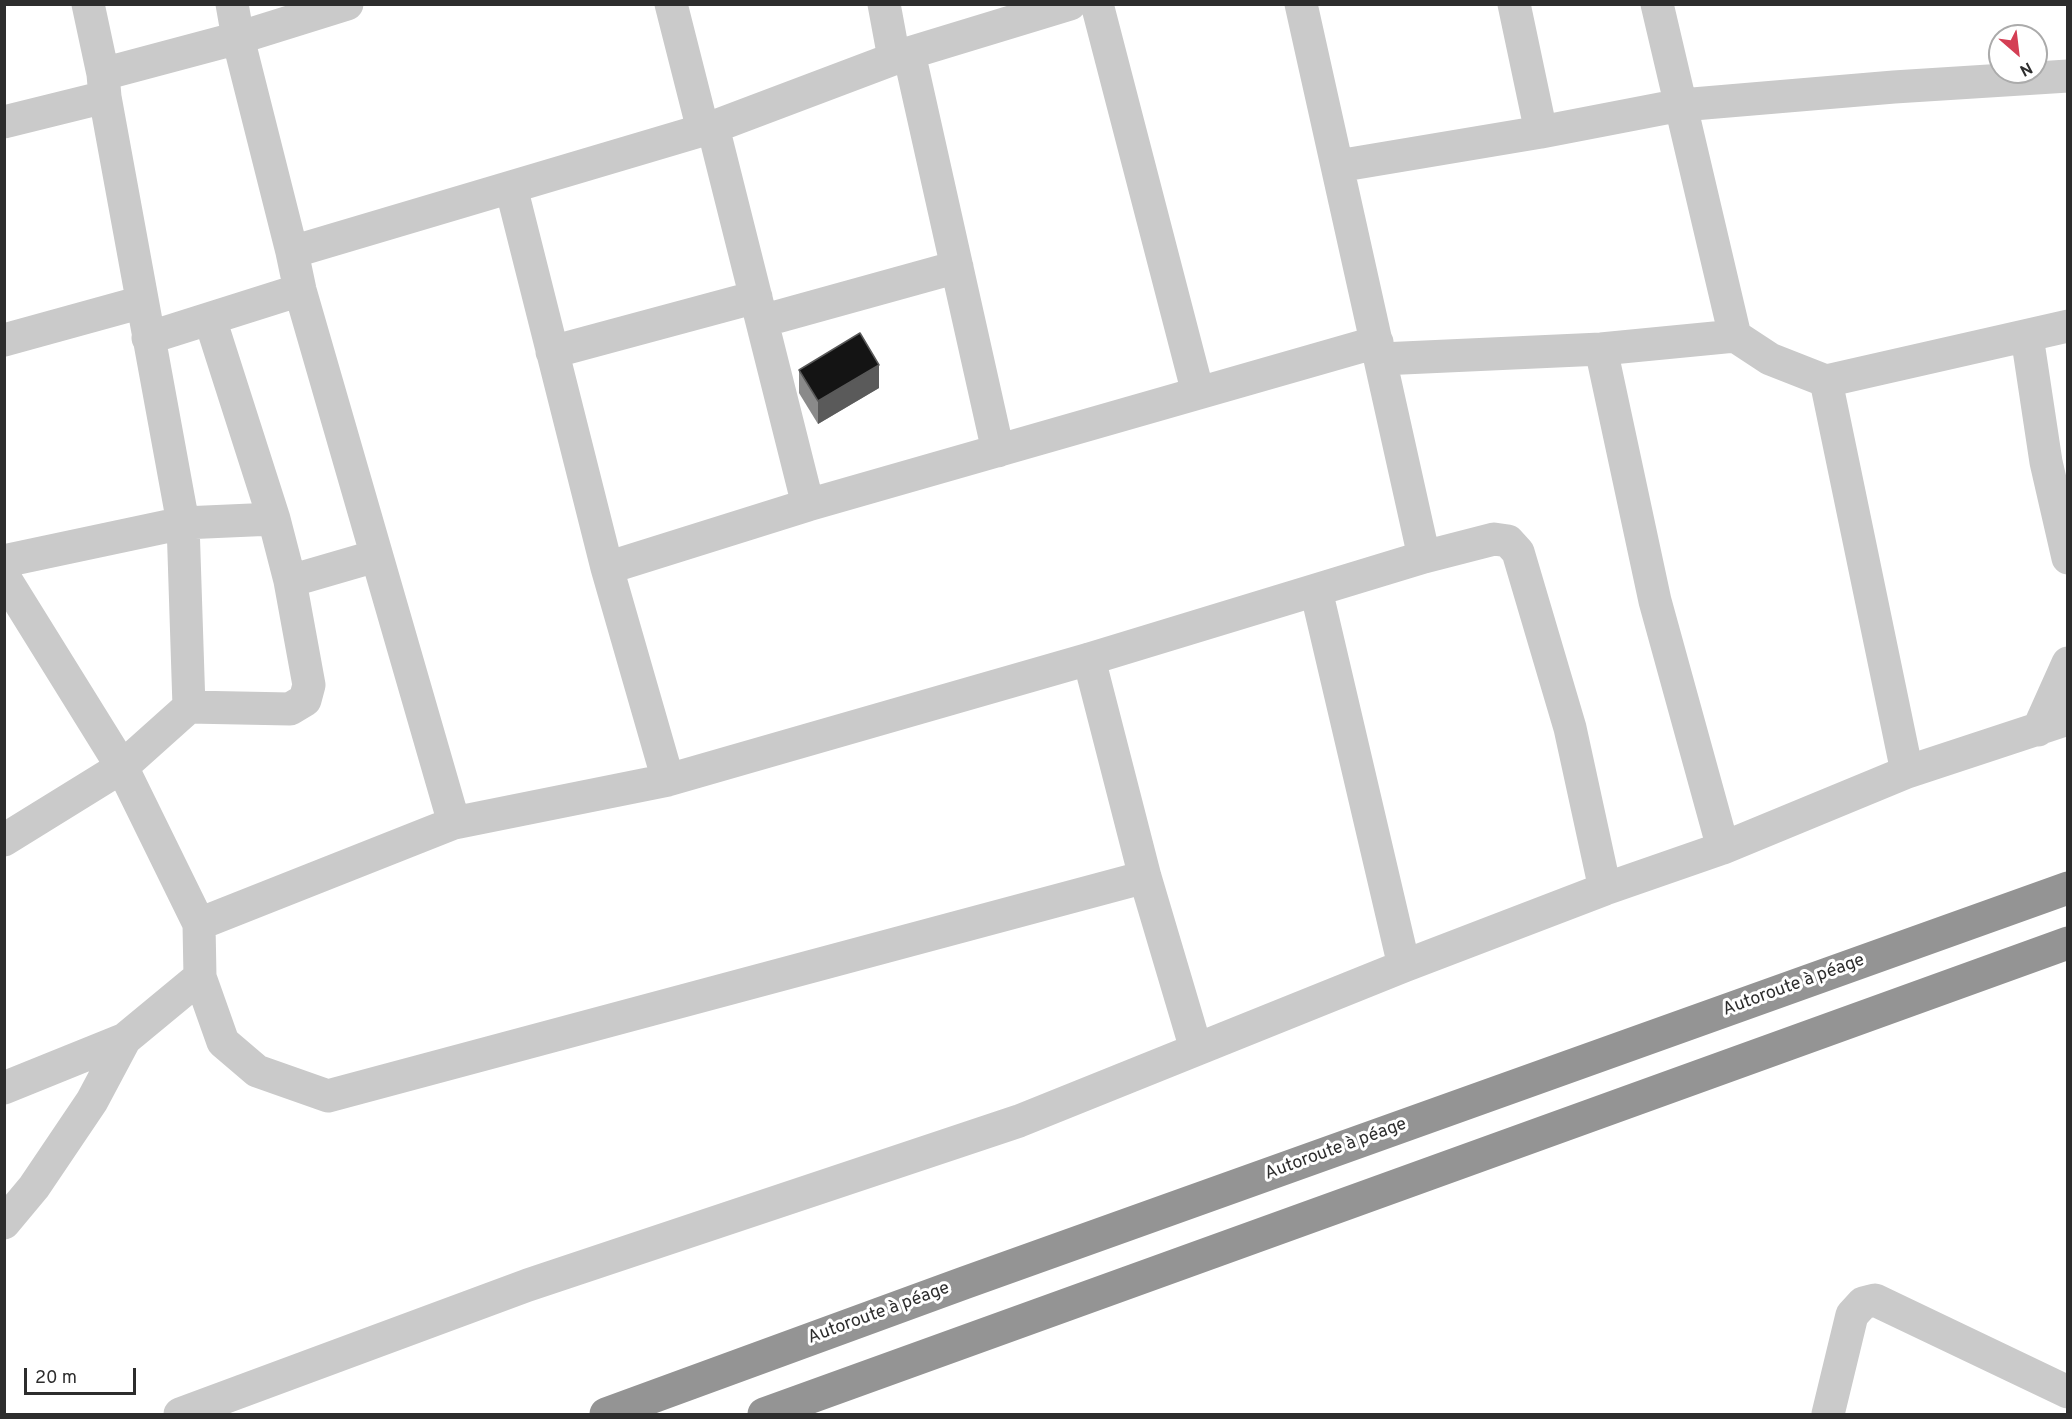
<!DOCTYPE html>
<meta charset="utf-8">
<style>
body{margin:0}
#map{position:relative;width:2072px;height:1419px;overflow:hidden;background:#fff;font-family:Overpass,sans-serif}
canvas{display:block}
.frame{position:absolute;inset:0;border:6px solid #2d2d2d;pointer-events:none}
.north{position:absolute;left:1988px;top:24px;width:60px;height:60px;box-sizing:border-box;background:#fff;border:2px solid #ababab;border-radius:50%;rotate:152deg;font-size:16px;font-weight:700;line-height:24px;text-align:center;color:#2d2d2d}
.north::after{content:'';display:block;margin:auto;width:21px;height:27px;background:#d43e54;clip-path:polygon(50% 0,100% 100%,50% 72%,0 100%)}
.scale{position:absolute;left:24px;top:1368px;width:112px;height:27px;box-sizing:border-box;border:3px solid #2d2d2d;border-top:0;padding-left:8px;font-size:18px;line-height:21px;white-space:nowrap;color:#2d2d2d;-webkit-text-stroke:4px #fff;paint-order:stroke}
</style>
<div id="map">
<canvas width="2072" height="1419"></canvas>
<div class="frame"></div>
<div class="north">N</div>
<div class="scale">20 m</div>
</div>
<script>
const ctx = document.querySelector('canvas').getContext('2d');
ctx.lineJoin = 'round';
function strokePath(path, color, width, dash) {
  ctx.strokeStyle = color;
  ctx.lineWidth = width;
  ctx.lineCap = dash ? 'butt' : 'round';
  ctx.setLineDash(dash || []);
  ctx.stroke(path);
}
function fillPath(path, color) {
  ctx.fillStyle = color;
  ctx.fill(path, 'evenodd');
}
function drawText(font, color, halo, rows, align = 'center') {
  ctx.font = font + ' Overpass,sans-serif';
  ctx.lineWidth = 6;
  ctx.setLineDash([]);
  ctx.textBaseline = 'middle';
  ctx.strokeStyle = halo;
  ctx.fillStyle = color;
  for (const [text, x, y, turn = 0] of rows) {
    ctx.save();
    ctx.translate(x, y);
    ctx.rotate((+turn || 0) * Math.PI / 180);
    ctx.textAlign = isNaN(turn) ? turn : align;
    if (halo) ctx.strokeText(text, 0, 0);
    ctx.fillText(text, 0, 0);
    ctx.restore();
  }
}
strokePath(new Path2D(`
 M88,4l15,70 2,23 78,426 6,184
 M232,4l6,34 54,214 8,38 154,533
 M671,4l32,126
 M884,4l10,54
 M1097,4l101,389
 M1301,4l123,553
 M1514,4l27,128
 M1657,4l78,332
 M909,53l89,398
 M103,74l135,-36 109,-34
 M4,122l101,-25
 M713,127l95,378
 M1338,166l203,-34 140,-27 213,-18 174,-11
 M511,187l96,381 61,212
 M292,252l421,-125 196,-74 161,-49
 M762,321l195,-54
 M2027,336l19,126 22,96
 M148,338l152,-48
 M4,340l138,-38
 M1601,349l54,252 68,247
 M552,352l204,-55
 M1381,359l220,-10 134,-13 35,23 56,22 242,-55
 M1826,381l81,391
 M4,561l179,-38 91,-4
 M607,568l201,-63 569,-163
 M4,577l118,190 77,157 1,53 23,65 34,29 71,25 817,-219
 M290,581l86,-25
 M1316,590l88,376
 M1089,659l56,218 51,172
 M2038,730l30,-67
 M4,840l118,-73 67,-60 101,2 15,-9 4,-15 -19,-104 -16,-62 -64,-200
 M199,924l255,-101 214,-43 421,-121 335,-102 70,-18 14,2 10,11 52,176 35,161
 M4,1088l121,-49
 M4,1223l30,-36 58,-86 33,-62 75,-62
 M180,1414l348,-129 491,-164 385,-155 201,-77 118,-41 184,-76 161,-53
 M1828,1414l24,-99 11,-12 12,-3 193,92`), '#cacaca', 33);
strokePath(new Path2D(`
 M606,1414l358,-131 1104,-395
 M764,1414l1304,-471`), '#949494', 33);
fillPath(new Path2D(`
 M799,370l80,18 -61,36 -19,-31z`), '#8a8a8a');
fillPath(new Path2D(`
 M879,365v23l-61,36v-23z`), '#5a5a5a');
const building = new Path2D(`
 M860,333l19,32 -61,36 -19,-31z`);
fillPath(building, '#141414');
strokePath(building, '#5a5a5a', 1.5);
drawText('18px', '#2d2d2d', '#fff', [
 ["Autoroute à péage",1794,986,-20],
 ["Autoroute à péage",1336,1150,-20],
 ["Autoroute à péage",879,1314,-20]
]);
</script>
